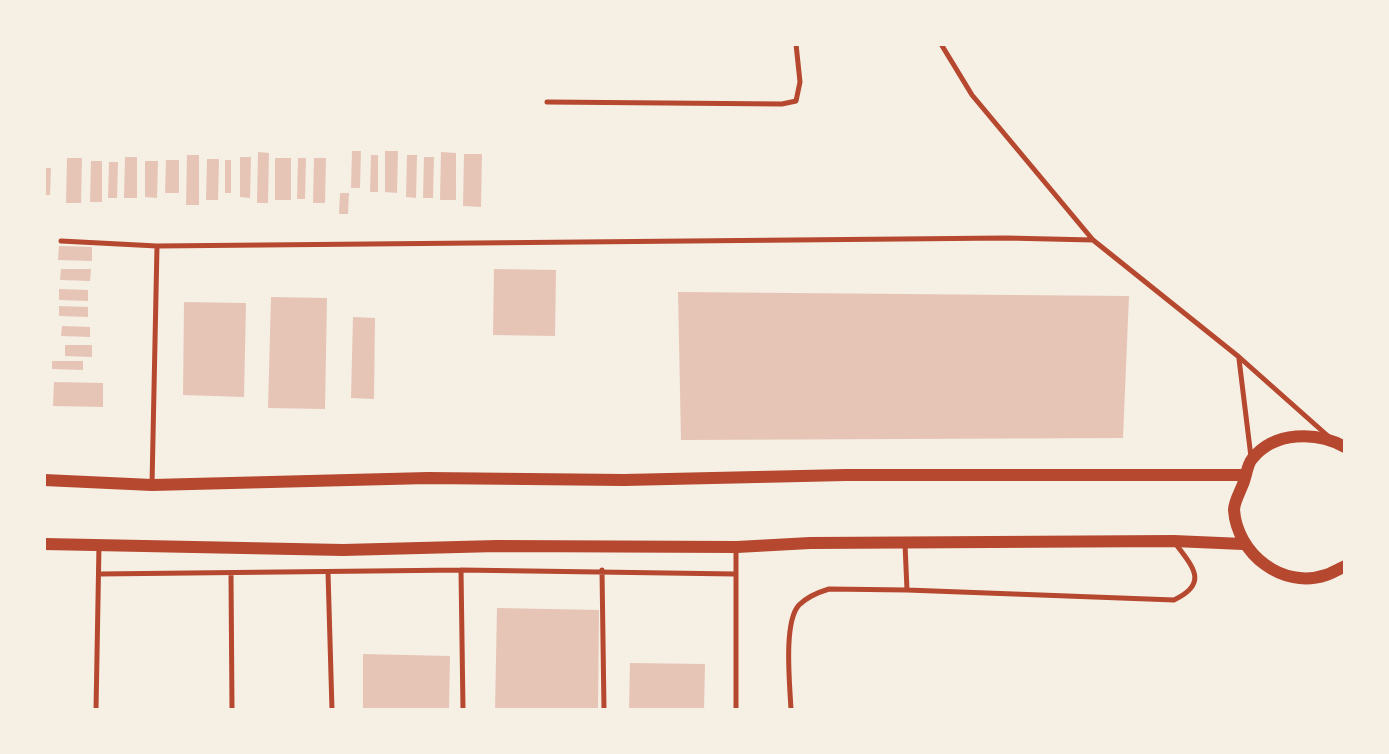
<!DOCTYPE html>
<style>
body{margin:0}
#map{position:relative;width:1389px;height:754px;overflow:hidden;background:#f6efe4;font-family:Bitter,serif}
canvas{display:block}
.frame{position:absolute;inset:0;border:46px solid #f6efe4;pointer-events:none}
</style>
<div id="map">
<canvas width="1389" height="754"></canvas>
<div class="frame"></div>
</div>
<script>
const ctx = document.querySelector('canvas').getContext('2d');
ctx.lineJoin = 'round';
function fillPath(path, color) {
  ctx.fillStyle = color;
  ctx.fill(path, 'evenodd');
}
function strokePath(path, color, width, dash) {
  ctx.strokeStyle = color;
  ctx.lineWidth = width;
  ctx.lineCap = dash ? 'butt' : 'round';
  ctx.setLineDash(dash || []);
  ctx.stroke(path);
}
fillPath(new Path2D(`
 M352,151h9l-1,37h-9z
 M385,151h13l-1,42 -12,-1z
 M258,152l11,1 -1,50h-11z
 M441,152l15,1v47h-16z
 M464,154h18l-1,53 -18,-1z
 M187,155h12v50h-13z
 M371,155h7v37h-8z
 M407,155h10l-1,43 -10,-1z
 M125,157h12v41h-13z
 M240,157h11l-1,41 -10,-1z
 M424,157h10l-1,41h-10z
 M67,158h15l-1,45h-15z
 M275,158h16v42h-16z
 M298,158h8l-1,41h-8z
 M314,158h12l-1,45h-12z
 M207,159h12l-1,41h-12z
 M166,160h13v33h-14z
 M225,160h6v33h-6z
 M91,161h11v41h-12z
 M145,161h13l-1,37 -12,-1z
 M109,162h9l-1,36h-9z
 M44,168h7l-1,27h-6z
 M340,193h9l-1,21h-9z
 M59,246l33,1v14l-34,-1z
 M61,269h30l-1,12 -30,-1z
 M494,269l62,1 -1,66 -62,-1z
 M59,289l29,1v11l-29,-1z
 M678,292l451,4 -6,142 -442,2z
 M271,297l56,1 -2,111 -57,-1z
 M184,302l62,1 -2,94 -61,-2z
 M59,306l29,1v10l-29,-1z
 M353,317l22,1 -1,81 -23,-1z
 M62,326l28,1v10l-29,-1z
 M65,345h27v12l-27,-1z
 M52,361h31v9l-31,-1z
 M54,382l49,1v24l-50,-1z
 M497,608l102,2 -1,100h-103z
 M363,654l87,2 -1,54h-86z
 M630,663l75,1 -1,46h-75z`), '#e6c5b7');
strokePath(new Path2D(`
 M941,44l31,51 121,145 146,117 90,80
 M547,102l235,2 14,-3 4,-19 -4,-38
 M61,241l96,5 849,-8 87,2
 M1239,359l12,98
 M152,485l5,-239
 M905,544l2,46
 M461,570l2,140
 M602,570l2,140
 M328,572l4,138
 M231,573l1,137
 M99,574l362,-4 274,4
 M96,710l3,-165
 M736,710v-161
 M791,710c-1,-24 -8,-88 8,-105 8,-8 20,-13 30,-16l78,1 267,10c36,-17 18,-34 1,-57`), '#b5482f', 5);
strokePath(new Path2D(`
 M1345,447c-28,-16 -71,-16 -93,12 -5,6 -6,18 -9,25 -3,8 -9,18 -9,26 3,43 48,80 92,65 6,-2 13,-6 19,-9
 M44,480l108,5 276,-7 196,2 222,-5h400
 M44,544l299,6 154,-4 240,1 73,-4 364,-2 69,3`), '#b5482f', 12);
</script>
